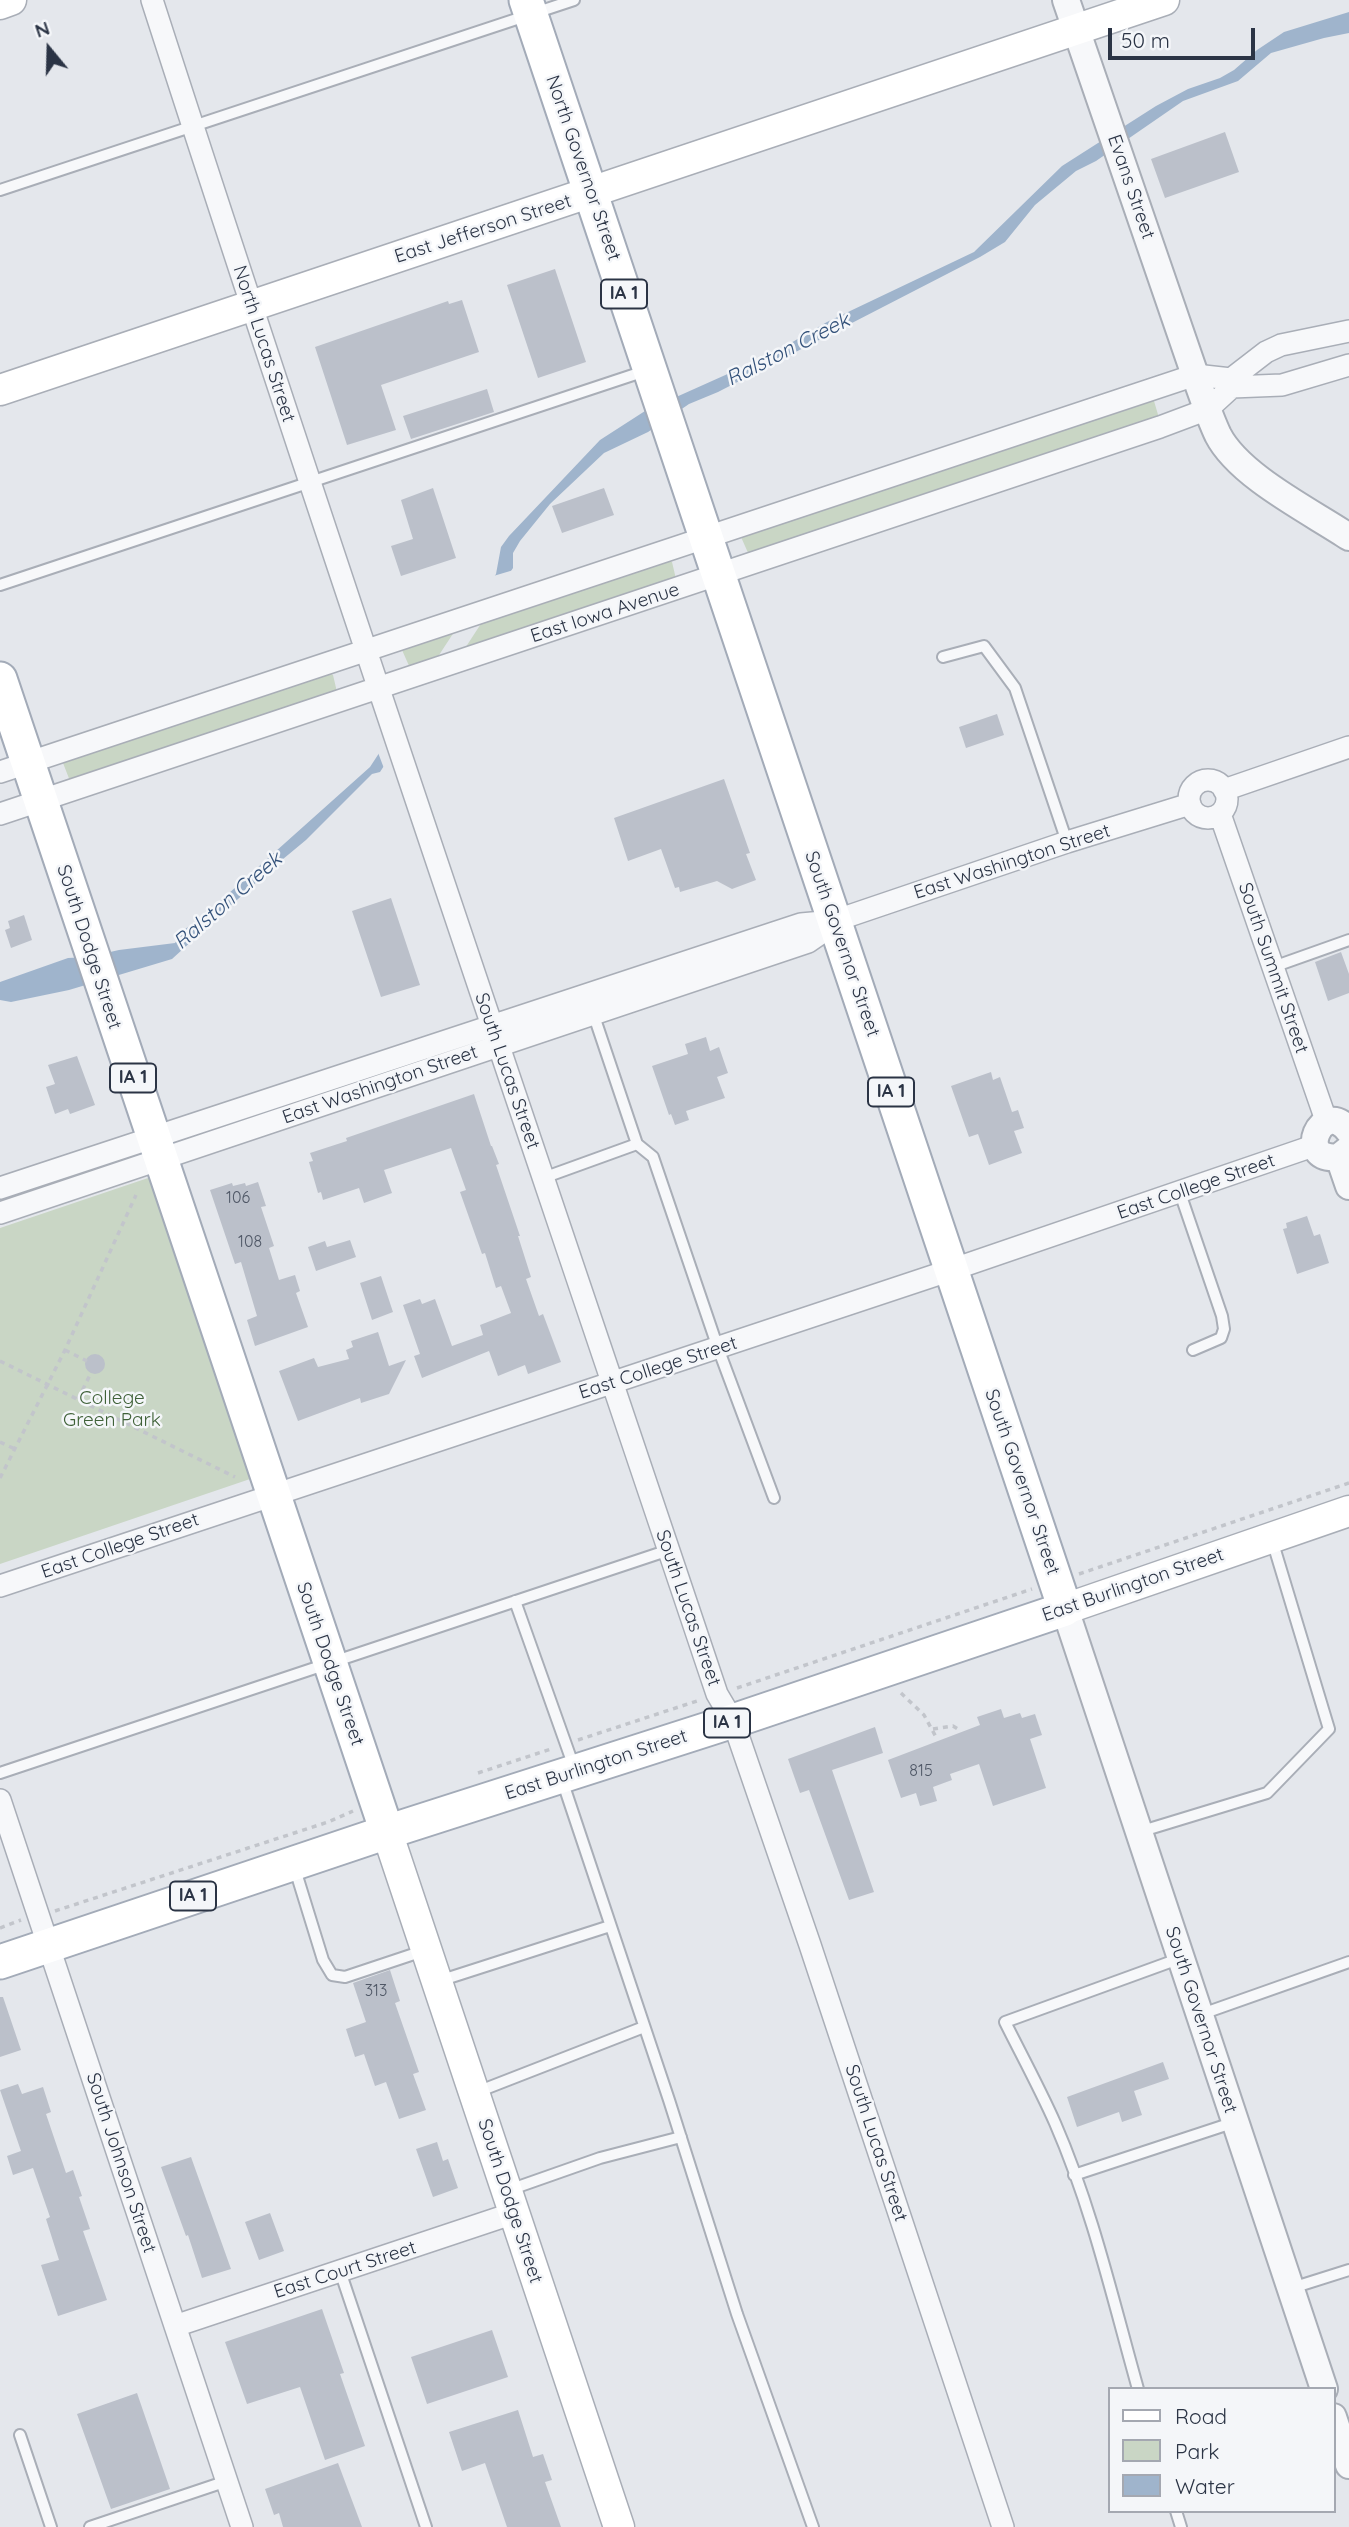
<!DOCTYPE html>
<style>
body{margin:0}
#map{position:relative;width:1349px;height:2527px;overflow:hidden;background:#e4e7ec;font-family:Quicksand,sans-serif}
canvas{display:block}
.legend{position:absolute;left:1108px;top:2387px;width:228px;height:126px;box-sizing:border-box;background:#f4f6f9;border:2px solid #a4a8b1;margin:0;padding:9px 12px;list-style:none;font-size:21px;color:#2b3445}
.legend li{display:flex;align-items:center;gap:14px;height:35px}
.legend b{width:35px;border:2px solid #a4a8b1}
.north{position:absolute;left:14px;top:14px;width:70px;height:70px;-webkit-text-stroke:5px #f4f6f9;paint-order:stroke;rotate:341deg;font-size:19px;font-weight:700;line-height:28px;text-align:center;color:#2b3445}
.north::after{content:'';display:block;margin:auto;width:24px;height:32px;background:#2b3445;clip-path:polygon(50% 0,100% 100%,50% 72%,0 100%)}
.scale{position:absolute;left:1108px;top:28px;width:147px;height:32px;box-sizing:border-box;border:4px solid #2b3445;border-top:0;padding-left:9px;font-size:21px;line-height:24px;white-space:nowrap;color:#2b3445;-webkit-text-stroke:5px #f4f6f9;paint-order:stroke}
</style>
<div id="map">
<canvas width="1349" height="2527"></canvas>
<ul class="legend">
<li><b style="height:9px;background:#fff"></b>Road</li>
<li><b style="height:19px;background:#c9d6c5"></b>Park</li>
<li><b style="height:19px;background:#9fb4cc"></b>Water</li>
</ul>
<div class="north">N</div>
<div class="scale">50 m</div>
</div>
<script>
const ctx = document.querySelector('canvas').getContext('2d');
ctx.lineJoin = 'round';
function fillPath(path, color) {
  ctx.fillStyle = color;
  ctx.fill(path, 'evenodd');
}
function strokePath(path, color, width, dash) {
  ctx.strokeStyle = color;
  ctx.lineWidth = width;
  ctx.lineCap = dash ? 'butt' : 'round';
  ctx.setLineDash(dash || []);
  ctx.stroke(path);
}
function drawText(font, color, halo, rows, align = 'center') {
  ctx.font = font + ' Quicksand,sans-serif';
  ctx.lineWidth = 5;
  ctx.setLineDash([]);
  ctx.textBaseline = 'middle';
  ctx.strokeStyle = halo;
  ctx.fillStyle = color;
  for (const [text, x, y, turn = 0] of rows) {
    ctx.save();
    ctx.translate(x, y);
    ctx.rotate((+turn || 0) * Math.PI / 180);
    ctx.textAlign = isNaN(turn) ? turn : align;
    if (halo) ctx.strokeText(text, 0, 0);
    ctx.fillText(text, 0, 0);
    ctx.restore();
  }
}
fillPath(new Path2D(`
 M1152,399l2,2 5,17 -410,137 -8,-18 2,-3z
 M665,559l7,3 4,17 -266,89 -8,-18 2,-4z
 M330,673l3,2 4,17 -267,89 -7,-18 2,-4z
 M151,1177l102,301 -253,86v-336z`), '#c9d6c5');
fillPath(new Path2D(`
 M1349,12v21l-25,5 -53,15 -33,28 -55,20 -87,60 -20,10 -41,34 -30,37 -25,15 -262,135 -29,12 -41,28 -44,21 -54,51 -30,37 -7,12v15l-133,204 -8,2 -66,66 -35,29 -99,90 -103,31 -58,12 -11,-2v-18l68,-24 20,-1 31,-7 56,-7 9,-13 25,-19 161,-144 126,-193 5,-27 8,-11 91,-96 45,-29 125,-56 57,-33 147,-70 88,-86 94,-60 32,-17 32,-11 14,-8 23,-20 27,-18z`), '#9fb4cc');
fillPath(new Path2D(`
 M517,569l-1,1 -131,201 -8,-21 113,-173z`), '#e4e7ec');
fillPath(new Path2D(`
 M1225,132l14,40 -74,26 -14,-39z
 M555,269l31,93 -48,16 -31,-93z
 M462,300l17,52 -98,33 15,45 -49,15 -32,-98 133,-46 1,3z
 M487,389l7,23 -83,27 -8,-23z
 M433,488l23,70 -55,18 -10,-30 22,-7 -12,-39z
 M604,488l10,27 -52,18 -10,-27z
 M997,714l7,21 -38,13 -7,-21z
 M724,779l26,74 -4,1 10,26 -24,9 -15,-8 -37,11 -1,-5 -4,1 -14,-39 -33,12 -14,-43z
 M391,898l29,87 -39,12 -29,-86z
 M24,915l8,25 -21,8 -6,-18 5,-2 -2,-7z
 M1341,952l8,22v19l-21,8 -13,-39z
 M706,1037l4,14 9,-4 9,26 -11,4 8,21 -39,13 3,9 -14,5 -4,-11 -2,1 -17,-49 36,-12 -3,-10z
 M77,1056l18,49 -25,9 -2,-5 -13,5 -9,-27 9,-3 -7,-19z
 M991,1072l2,8 7,-3 12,35 6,-2 6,18 -10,3 8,22 -33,12 -11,-31 -9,3 -18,-51z
 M474,1094l17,52h1l7,18 -3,1 24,71h-2l13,41 -5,2 13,37 4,-2 18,48 -33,12 -3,-9 -27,11 -9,-25 -67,27 -8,-22 6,-2 -17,-49 17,-6 2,5 13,-5 17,47 31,-11 -3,-10 31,-12 -10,-27 -5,2 -11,-35 -3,1 -22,-62 6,-2 -15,-42 -67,22 8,23 -28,10 -5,-15 -36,12 -2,-8 -3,1 -9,-31 4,-1 -3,-8 37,-12 -1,-3z
 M258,1182l8,24 -5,1 13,39 -5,2 10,32 16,-5 5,16 -4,2 12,34 -53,19 -8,-26 10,-4 -16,-54 -6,2 -25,-74 22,-7 1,3 12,-3 1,3z
 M1307,1216l7,20 6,-2 9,29 -32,11 -14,-45 4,-1 -1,-5z
 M350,1240l6,17 -40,14 -8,-24 17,-6 2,6z
 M381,1276l12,36 -21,8 -12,-37z
 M378,1332l11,34 17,-6 -17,34 -28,9 -1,-5 -62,23 -19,-50 35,-13 4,9 31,-8 -3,-9 7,-3 -2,-6z
 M85 1364a10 10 0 1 1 20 0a10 10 0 1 1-20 0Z
 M1001,1709l3,9 16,-5 2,5 13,-4 7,21 -12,4 16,49 -53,18 -14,-42 -29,10 2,6 -19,7 4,14 -17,5 -4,-13 -15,5 -13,-38 92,-35 -3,-8z
 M875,1727l8,26 -51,17 42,122 -25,8 -40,-110 -9,3 -12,-34z
 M390,1970l10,31 -5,2 24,69 -6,2 13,36 -27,9 -13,-37 -11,4 -11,-32 -9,3 -9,-28 20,-7 -13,-39z
 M0,1997h3l18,53 -21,7z
 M1163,2062l6,17 -35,12 8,24 -20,7 -3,-10 -42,15 -10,-30z
 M18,2084l4,10 21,-7 8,25 -5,2 20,59 7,-3 9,26 -3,1 11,32 -7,2 24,69 -49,16 -17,-51 18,-5 -13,-41 4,-2 -17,-49 -20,7 -6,-19 14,-5 -21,-61z
 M437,2142l6,19 5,-2 10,29 -25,9 -17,-48z
 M191,2157l40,112 -29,9 -14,-43 -2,1 -25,-69z
 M270,2213l14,38 -25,9 -14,-38z
 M322,2309l22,64 -4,1 25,72 -40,14 -25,-73 -53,17 -22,-62z
 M492,2330l16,47 -81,27 -16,-47z
 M137,2393l33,96 -59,20 -34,-95z
 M518,2410l15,47 10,-3 9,26 -7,2 16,45h-54l-22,-64 -23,8 -13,-39z
 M338,2463l24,64h-79l-4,-14 -5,2 -9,-26z`), '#bbc0ca');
const service = new Path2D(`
 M0,190l574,-190
 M0,585l645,-214
 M943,657l41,-11 31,42 52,154
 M1273,967l76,-27
 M637,1144l16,13 65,191 56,150
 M543,1178l94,-34 -44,-131
 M1180,1193l42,123 2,13 -3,9 -28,12
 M515,1601l59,166
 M0,1773l669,-223
 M562,1780l107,320 68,214 76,213
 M1139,1832l128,-39 62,-64 -57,-189
 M294,1866l29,94 9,15 13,2 81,-27
 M439,1981l171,-55
 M1199,2015l150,-53
 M477,2092l167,-65
 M1074,2175l161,-53
 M509,2190l91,-32 81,-21
 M340,2271l86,256
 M1292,2288l57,-18
 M1138,2389c-25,-89 -46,-181 -83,-266 -15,-34 -33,-67 -50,-101l176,-64
 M20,2435l31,92
 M1176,2511l5,16
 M90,2527l137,-46`);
const minor = new Path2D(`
 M152,0c183,567 376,1130 565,1694l16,27 77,224 193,582
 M0,772l1195,-397 36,4 35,-27 15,-7 68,-14
 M1189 799a19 19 0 1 1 38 0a19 19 0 1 1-38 0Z
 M1224,790l125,-43
 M0,814l1160,-387 48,-18 24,-22 50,-2 67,-20
 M1220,814l107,309
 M0,1188l801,-264 33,-3 233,-79 123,-38
 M0,1213l808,-271 16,-11 10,-10
 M0,1586l951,-316 365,-125
 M0,1800l242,727
 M175,2326l339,-113`);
const tertiary = new Path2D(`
 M1066,0l129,375c7,19 14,41 23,60 21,41 92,76 131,102
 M1349,1131c-27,-35 -56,32 -10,26l10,-8
 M1339,1157l10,29
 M1065,1609l259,780
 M1333,2417l16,48`);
const secondary = new Path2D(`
 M0,4l11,-4
 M0,390l1164,-390
 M1065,1609l284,-98
 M387,1832l232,695`);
const primary = new Path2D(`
 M0,679l387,1153
 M0,1962l387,-130 346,-111 332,-112 -539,-1609`);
strokePath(service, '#a9aeb7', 14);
strokePath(minor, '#a9aeb7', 24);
strokePath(tertiary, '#a9aeb7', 30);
strokePath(secondary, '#a9aeb7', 33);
strokePath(primary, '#a3abb8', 37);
strokePath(new Path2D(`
 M65,1350l22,11
 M0,1361l235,116
 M78,1399l13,-26
 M0,1442l15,7
 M0,1478l65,-128 71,-155
 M1079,1574l270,-91
 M737,1688l295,-99
 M901,1693l23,22 12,22
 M933,1729l20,-3 8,5
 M578,1740l122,-40
 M478,1773l76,-25
 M55,1911l273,-89 25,-11
 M0,1928l21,-8`), '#c2c5cb', 3.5, [5, 5]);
strokePath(service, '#f7f8fa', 10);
strokePath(minor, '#f7f8fa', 21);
strokePath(tertiary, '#f7f8fa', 26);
strokePath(secondary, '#fff', 30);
strokePath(primary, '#fff', 33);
drawText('16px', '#4f5766', null, [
 ["106",238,1198],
 ["108",250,1242],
 ["815",921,1771],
 ["313",376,1991]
]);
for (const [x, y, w] of [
 [624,294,46],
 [133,1078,46],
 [891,1092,46],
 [727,1723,46],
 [193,1896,46]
]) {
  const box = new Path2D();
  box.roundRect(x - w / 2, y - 14.5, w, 29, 5);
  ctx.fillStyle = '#f4f6f9';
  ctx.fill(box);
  strokePath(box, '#2b3445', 2);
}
drawText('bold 18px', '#2b3445', null, [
 ["IA 1",624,294],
 ["IA 1",133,1078],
 ["IA 1",891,1092],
 ["IA 1",727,1723],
 ["IA 1",193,1896]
]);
drawText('19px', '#2b3445', '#f4f6f9', [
 ["North Governor Street",583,168,71],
 ["Evans Street",1131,187,71],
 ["East Jefferson Street",483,229,-18],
 ["North Lucas Street",264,344,72],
 ["East Iowa Avenue",605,613,-18],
 ["East Washington Street",1012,862,-18],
 ["South Governor Street",842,944,71],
 ["South Dodge Street",89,947,72],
 ["South Summit Street",1273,968,71],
 ["South Lucas Street",507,1071,71],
 ["East Washington Street",380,1085,-19],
 ["East College Street",1196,1187,-19],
 ["East College Street",658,1368,-18],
 ["South Governor Street",1022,1482,71],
 ["East College Street",120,1546,-19],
 ["East Burlington Street",1133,1585,-19],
 ["South Lucas Street",688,1608,71],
 ["South Dodge Street",330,1664,71],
 ["East Burlington Street",596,1765,-18],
 ["South Governor Street",1201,2020,72],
 ["South Lucas Street",876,2143,72],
 ["South Johnson Street",121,2163,72],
 ["South Dodge Street",510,2201,72],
 ["East Court Street",345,2270,-18]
]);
drawText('19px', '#3f6138', '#f4f6f9', [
 ["College",112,1398],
 ["Green Park",112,1420]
]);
drawText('italic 21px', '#34527a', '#f4f6f9', [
 ["Ralston Creek",788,350,-27],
 ["Ralston Creek",228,901,-41]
]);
</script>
